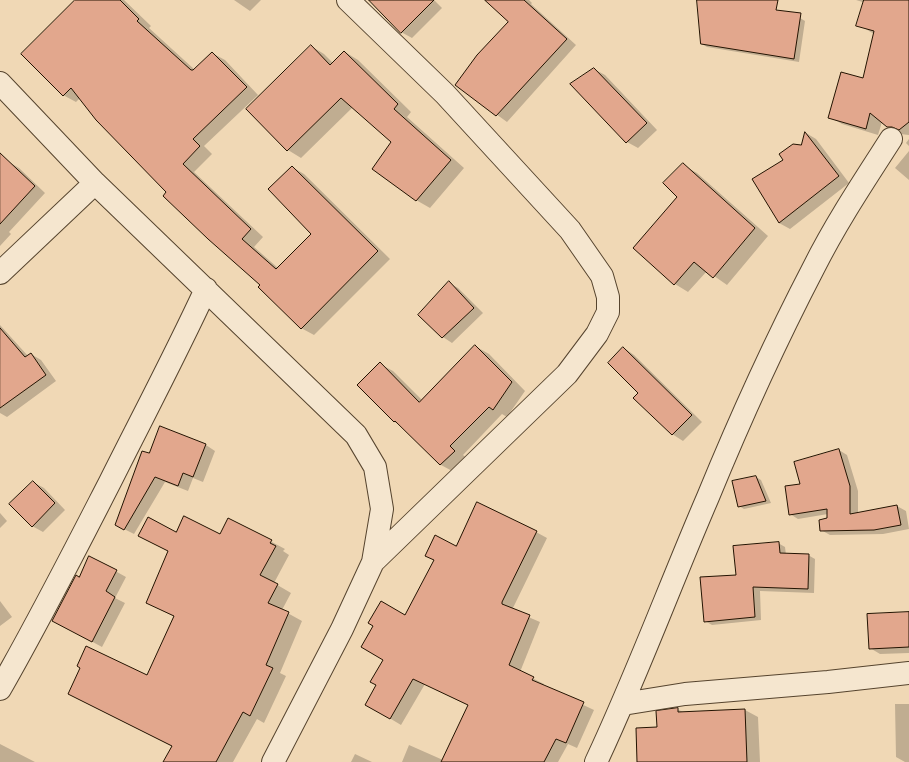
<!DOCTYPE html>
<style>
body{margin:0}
canvas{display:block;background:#f0d8b5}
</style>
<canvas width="909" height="762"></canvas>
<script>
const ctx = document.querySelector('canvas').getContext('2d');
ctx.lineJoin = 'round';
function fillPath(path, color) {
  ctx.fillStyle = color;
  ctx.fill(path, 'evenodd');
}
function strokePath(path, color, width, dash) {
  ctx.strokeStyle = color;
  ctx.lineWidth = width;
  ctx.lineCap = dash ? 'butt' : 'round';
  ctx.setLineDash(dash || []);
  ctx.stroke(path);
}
fillPath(new Path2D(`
 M76,0h48l27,26 -2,2 46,42 17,-17 13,7 33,35 -54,51 8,8 -18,18 69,65 -9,10 24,21 34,-34 -20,-67 12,7 86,85 -76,76 -13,-7 -39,-43 -94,-93 -88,-94 -4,4 -13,-7z
 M234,0h27l-11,11z
 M371,0h63l8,8 -30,30 -11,-6z
 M487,0h42l3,3 -1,1 45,41 -69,77 -51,-37 53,-63z
 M698,0h10l92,18 5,3 -6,41 -92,-15 -5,-3z
 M856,0h53v135l-9,-1 -18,-12 -4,13 -36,-11 -12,-7 34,-38 10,-45 -10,-6 5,-24z
 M311,46l13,8 9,9 12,-11 13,8 53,52 -4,5 57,51 -34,40 -14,-8 -24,-58 -39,-35 -52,51 -13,-8 -41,-41z
 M594,69l11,6 52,55 -19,18 -11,-6 -55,-58z
 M806,133l10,6 33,44 -59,46 -11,-6 5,-63 18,-13z
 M909,139v7l-3,-3z
 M909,151v29l-14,-12z
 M9,162l10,6 26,25 -36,39 2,2 -11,12v-75z
 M683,165l14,8 71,63 -41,49 -20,-14 -19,21 -13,-8 4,-87z
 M449,283l9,5 25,25 -31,30 -9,-6 -24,-22z
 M0,325l28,31 3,-2 10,6 15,21 -49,36 -7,-4z
 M475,346l14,8 36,37 -18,26 -5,-3 -39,41 5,4 -14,13 -13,-7 -40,-40 -7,-3 -14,-58 13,7 29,29z
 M624,348l10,7 68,67 -19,19 -11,-7z
 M160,428l46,17 9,6 -12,31 -10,-4 -5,13 -23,-9 -31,52 -18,-9 34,-70z
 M839,450l8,5 11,36v22l39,-7 9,5 3,18 -26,5 -53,1 -9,-5 7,-11v-5l-30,5 -8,-5 11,-29z
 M756,477l5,3 10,23 -27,6 -5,-3z
 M33,482l11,6 21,22 -22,22 -11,-6z
 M0,513l7,8 -7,7z
 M229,519l56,30 -2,2 6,4 -15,28 17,10 -9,17 20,11 -22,52 6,3 -22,47 -7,-4 -24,43h-69l9,-15 -104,-53 79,-18 27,-59 -28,-14 22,-51 -16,-9 24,-10 43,3z
 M536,532l11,6 -35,72 28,12 -20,50 24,12 -1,2 51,24 -17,38 -9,-4 -10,18h-156l7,-17 34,15 26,-54 -44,-22 -24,41 -35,-21 12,-19 6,-25 51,-99 -9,-5 31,-9z
 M778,543l7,4 1,8h22l7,4 -1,34 -54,-2 1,29 -49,5 -7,-4 32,-46z
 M90,557l36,20 -11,21 10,5 -23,44 -39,-21 16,-48z
 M0,601l12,16 -12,9z
 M909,613v40l-29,1 -10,-6z
 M895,704h14v58h-4l-9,-5z
 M677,709l6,3 62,-2 13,7 2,45h-122l20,-34z
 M0,744l35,18h-35z
 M355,754l17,8h-21z`), '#0003');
const building = new Path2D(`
 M75,0h45l19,19 -2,2 54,49h2l19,-18 35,35 -54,52 7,7 -17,18 68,65 -9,10 34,30 35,-35 -43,-45 24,-23 86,85 -77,78 -43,-42 2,-2 -52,-46 -45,-43 3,-4 -70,-72 -25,-32 -8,8 -42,-42z
 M369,0h65l-33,33z
 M485,0h39l43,39 -71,77 -41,-31 22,-30 31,-33z
 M697,0h81l-2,10 25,3 -7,46 -93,-15z
 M864,0h45v122l-10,8 -7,-3h-5l-17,-14 -4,16 -38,-11 13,-46 22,6 11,-47 -18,-5z
 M311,45l19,20 14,-14 54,53 -4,5 57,51 -35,41 -44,-32 19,-27 -50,-44 -54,53 -41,-42z
 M594,68l53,55 -21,20 -56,-59z
 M805,132l34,44 -60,47 -27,-44 31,-19 -4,-6 14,-10 8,1z
 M0,153l35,33 -35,38z
 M683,163l72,65 -42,50 -19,-16 -20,23 -41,-37 44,-51 -14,-14z
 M449,281l25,27 -32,30 -24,-23z
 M0,328l25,29 6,-4 15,22 -46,33z
 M475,345l37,37 -19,28 -4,-3 -39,39 5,5 -15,14 -45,-44 -1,1 -37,-37 23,-23 39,40z
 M623,347l69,68 -20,20 -39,-37 5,-5 -30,-30z
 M160,426l46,18 -13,33 -10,-4 -5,13 -23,-9 -31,53 -9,-5 27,-74 7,2z
 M839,449l11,37v28l47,-9 4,20 -27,5 -54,1 -1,-11 8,-2v-9l-38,6 -4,-29 15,-2 -6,-22z
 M756,476l10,25 -28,6 -6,-26z
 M33,481l22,22 -23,24 -23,-23z
 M477,502l60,29 -35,71v2l28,11 -21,50 25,12 -2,3 52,22 -18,41 -10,-4 -12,23h-103l27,-57 -55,-26 -23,40 -25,-14 11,-20 -6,-3 13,-22 -22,-13 12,-21 -5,-3 13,-22 24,14 29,-55 -9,-4 10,-21 21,11z
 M184,516l36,18 8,-16 44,22 -2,3 6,3 -16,29 18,9 -10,19 21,9 -23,53 7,3 -23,48 -7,-4 -27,50h-53l9,-16 -104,-52 12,-26 -3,-2 9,-20 61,29 27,-59 -28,-13 22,-52 -30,-15 10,-19 28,15z
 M779,542l1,11 29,1 -1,35 -55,-2 2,30 -51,5 -4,-45 36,-2 -3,-29z
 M89,556l28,14 -11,21 9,6 -23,45 -40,-21 24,-46 3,2z
 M909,612v35l-40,2 -2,-35z
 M678,708v4l67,-3 2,53h-110l-1,-34 21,-1 -1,-16z`);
fillPath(building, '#e2a78d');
strokePath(building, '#231301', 1);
const minor = new Path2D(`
 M348,0l97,94 125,136 32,46 6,21v15l-11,22 -30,40 -194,188
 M0,83l95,100 261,252 19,32 7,42 -9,53 -31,67 -69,133
 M0,273l95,-90
 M0,689c39,-68 74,-137 110,-207 32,-64 66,-128 96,-193
 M623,704l62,-10 143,-12 81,-9
 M596,762c41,-87 74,-177 112,-265 32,-78 67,-155 106,-230 22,-44 50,-86 77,-128`);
strokePath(minor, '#56442e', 24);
strokePath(minor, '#f5e6cf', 22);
</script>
